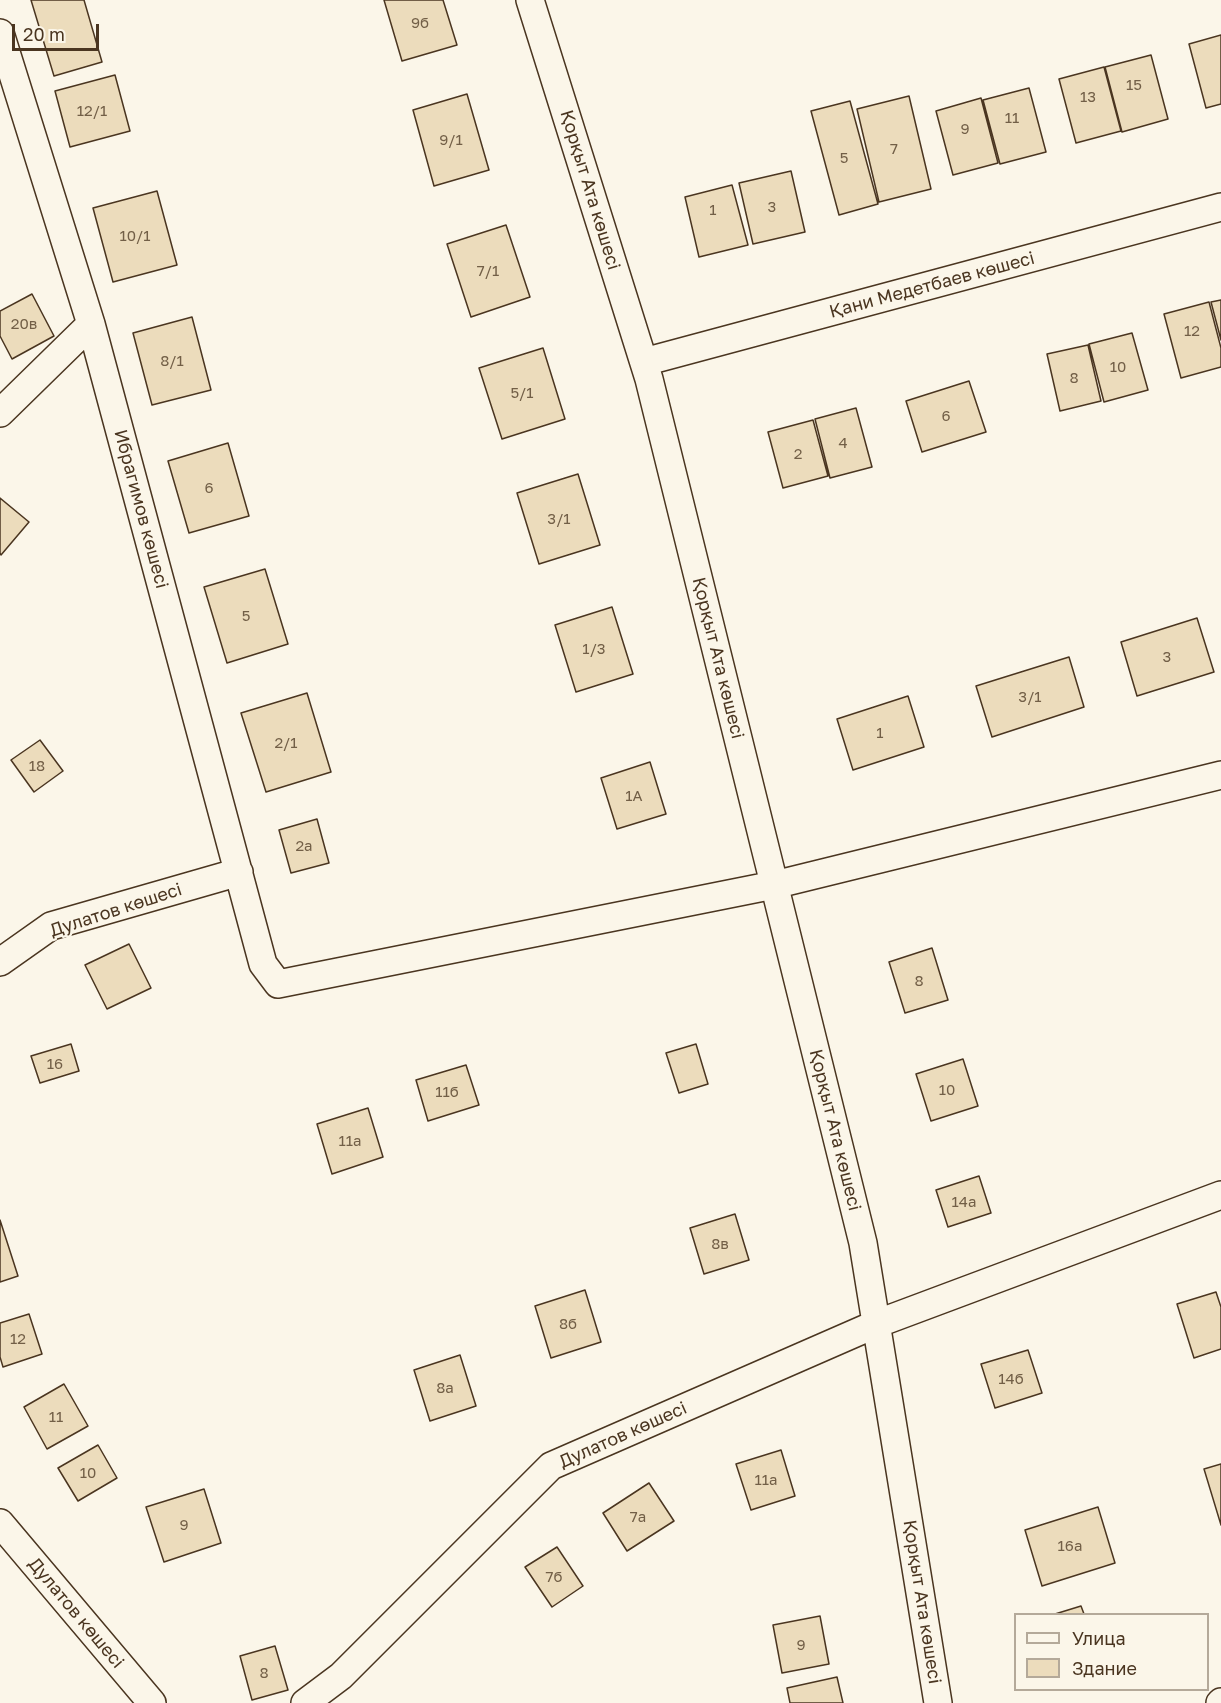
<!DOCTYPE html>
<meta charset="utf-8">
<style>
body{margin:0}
#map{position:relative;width:1221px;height:1703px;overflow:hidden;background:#fbf6e9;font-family:"Golos Text",sans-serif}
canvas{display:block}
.legend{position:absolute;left:1014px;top:1613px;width:195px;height:78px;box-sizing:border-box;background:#fbf6e9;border:2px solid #b4a999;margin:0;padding:8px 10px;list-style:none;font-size:18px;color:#4a3520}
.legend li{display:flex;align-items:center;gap:12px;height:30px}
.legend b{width:30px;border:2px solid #b4a999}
.scale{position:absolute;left:12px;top:24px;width:87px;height:27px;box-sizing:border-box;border:3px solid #4a3520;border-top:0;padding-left:8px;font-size:18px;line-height:21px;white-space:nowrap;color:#4a3520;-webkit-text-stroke:4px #fbf6e9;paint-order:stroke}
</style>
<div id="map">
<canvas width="1221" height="1703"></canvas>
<ul class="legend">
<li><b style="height:8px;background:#fbf6e9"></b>Улица</li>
<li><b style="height:16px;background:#ecdcbc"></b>Здание</li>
</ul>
<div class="scale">20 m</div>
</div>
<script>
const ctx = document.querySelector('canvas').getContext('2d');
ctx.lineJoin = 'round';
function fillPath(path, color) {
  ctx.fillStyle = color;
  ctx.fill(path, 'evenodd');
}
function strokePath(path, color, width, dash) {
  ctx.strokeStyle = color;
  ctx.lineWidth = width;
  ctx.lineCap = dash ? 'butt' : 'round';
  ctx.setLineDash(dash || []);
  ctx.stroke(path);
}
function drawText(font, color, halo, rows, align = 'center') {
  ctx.font = font + ' "Golos Text",sans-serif';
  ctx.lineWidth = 4.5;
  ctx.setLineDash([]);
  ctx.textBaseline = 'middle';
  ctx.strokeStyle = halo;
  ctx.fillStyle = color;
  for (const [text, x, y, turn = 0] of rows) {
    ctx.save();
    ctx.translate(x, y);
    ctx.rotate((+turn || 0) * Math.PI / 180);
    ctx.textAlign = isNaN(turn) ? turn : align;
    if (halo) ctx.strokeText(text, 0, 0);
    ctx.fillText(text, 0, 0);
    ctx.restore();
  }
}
const building = new Path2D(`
 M31,0h53l18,62 -48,14z
 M384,0h59l14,45 -55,16z
 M1221,35v69l-15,4 -17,-64z
 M1151,55l17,64 -46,13 -17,-65z
 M1104,67l17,64 -45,12 -17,-64z
 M115,75l15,56 -60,16 -15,-56z
 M1029,88l17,64 -46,12 -17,-64z
 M467,94l22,76 -55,16 -21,-76z
 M909,96l22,93 -52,13 -22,-93z
 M981,98l17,65 -45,12 -17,-64z
 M850,101l28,103 -39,11 -28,-104z
 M791,171l14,61 -52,12 -14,-61z
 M732,185l16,60 -49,12 -14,-60z
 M157,191l20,74 -64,17 -20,-74z
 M506,225l24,72 -59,20 -24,-73z
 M32,294l22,42 -42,23 -12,-23v-25z
 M1221,300v40l-10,-38z
 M1209,302l12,46v19l-40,11 -17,-64z
 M192,317l19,73 -59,15 -19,-72z
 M1132,333l16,57 -44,12 -15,-58z
 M1088,345l13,56 -41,10 -13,-57z
 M543,348l22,71 -63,20 -23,-71z
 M969,381l17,51 -64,20 -16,-51z
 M856,408l16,59 -42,11 -15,-59z
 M813,420l15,56 -45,12 -15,-56z
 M228,443l21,73 -60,17 -21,-72z
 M578,474l22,71 -61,19 -22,-71z
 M0,498l29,24 -28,33 -1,-2z
 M265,569l23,75 -61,19 -23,-76z
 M612,607l21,67 -57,18 -21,-67z
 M1197,618l17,54 -77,24 -16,-54z
 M1069,657l15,50 -92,30 -16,-51z
 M307,693l24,79 -65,20 -25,-79z
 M908,696l16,51 -71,23 -16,-51z
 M40,740l23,31 -29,21 -23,-32z
 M650,762l16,52 -49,15 -16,-51z
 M317,819l12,44 -38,10 -12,-43z
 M129,944l22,44 -44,21 -22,-44z
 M932,948l16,52 -43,13 -16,-51z
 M71,1044l8,27 -39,12 -9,-27z
 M696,1044l12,40 -29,9 -13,-40z
 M963,1059l15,47 -47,15 -15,-47z
 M466,1065l13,40 -51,16 -12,-41z
 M368,1108l15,49 -51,17 -15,-50z
 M979,1176l12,37 -43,14 -12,-37z
 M735,1214l14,46 -45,14 -14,-46z
 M0,1220l18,56 -18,6z
 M585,1290l16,52 -50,16 -16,-52z
 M1216,1292l5,15v42l-27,9 -17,-54z
 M29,1314l13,40 -39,13 -3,-10v-34z
 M1028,1350l14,43 -47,15 -14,-44z
 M460,1355l16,51 -46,15 -16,-51z
 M64,1384l24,42 -41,23 -23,-42z
 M98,1445l19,33 -39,23 -20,-33z
 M781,1450l14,46 -44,14 -15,-46z
 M1221,1464v61l-17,-56z
 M649,1483l25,38 -47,30 -24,-38z
 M204,1489l17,54 -57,19 -18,-55z
 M1098,1507l17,56 -73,23 -17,-56z
 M557,1547l26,39 -31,21 -27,-40z
 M1081,1606l3,8h-29z
 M820,1616l9,48 -47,9 -9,-48z
 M275,1646l13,44 -36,10 -12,-44z
 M837,1677l6,26h-53l-3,-15z`);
fillPath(building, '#ecdcbc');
strokePath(building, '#4a3520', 1.5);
const minor = new Path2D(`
 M530,0l119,379 214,864 75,460
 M0,33l91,291 172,640 15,20 496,-99 447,-110
 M644,362l577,-155
 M0,413l91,-89
 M0,962l51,-36 188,-54
 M0,1523l152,180
 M305,1703l36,-27 210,-210 325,-142 345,-129
 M1220,1703l1,-1`);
strokePath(minor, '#4a3520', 30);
strokePath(minor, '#fbf6e9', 27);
drawText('15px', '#725f47', null, [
 ["9б",420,23],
 ["15",1134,85],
 ["13",1088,97],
 ["12/1",92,111],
 ["11",1012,118],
 ["9",965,129],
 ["9/1",451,140],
 ["7",894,149],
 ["5",844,158],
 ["3",772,207],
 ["1",713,210],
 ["10/1",135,236],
 ["7/1",488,271],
 ["20в",24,324],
 ["12",1192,331],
 ["8/1",172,361],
 ["10",1118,367],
 ["8",1074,378],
 ["5/1",522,393],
 ["6",946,416],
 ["4",843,443],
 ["2",798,454],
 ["6",209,488],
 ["3/1",559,519],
 ["5",246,616],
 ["1/3",594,649],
 ["3",1167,657],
 ["3/1",1030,697],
 ["1",880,733],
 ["2/1",286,743],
 ["18",37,766],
 ["1А",634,796],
 ["2а",304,846],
 ["8",919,981],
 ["16",55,1064],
 ["10",947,1090],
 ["11б",447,1092],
 ["11а",350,1141],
 ["14а",964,1202],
 ["8в",720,1244],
 ["8б",568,1324],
 ["12",18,1339],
 ["14б",1011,1379],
 ["8а",445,1388],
 ["11",56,1417],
 ["10",88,1473],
 ["11а",766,1480],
 ["7а",638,1517],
 ["9",184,1525],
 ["16а",1070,1546],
 ["7б",554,1577],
 ["9",801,1645],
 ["8",264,1673]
]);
drawText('18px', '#4a3520', '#fbf6e9', [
 ["Қорқыт Ата көшесі",590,190,73],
 ["Қани Медетбаев көшесі",932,285,-15],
 ["Ибрагимов көшесі",141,509,75],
 ["Қорқыт Ата көшесі",718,658,76],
 ["Дулатов көшесі",116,910,-18],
 ["Қорқыт Ата көшесі",835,1130,76],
 ["Дулатов көшесі",623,1435,-24],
 ["Қорқыт Ата көшесі",922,1602,81],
 ["Дулатов көшесі",76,1613,50]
]);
</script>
